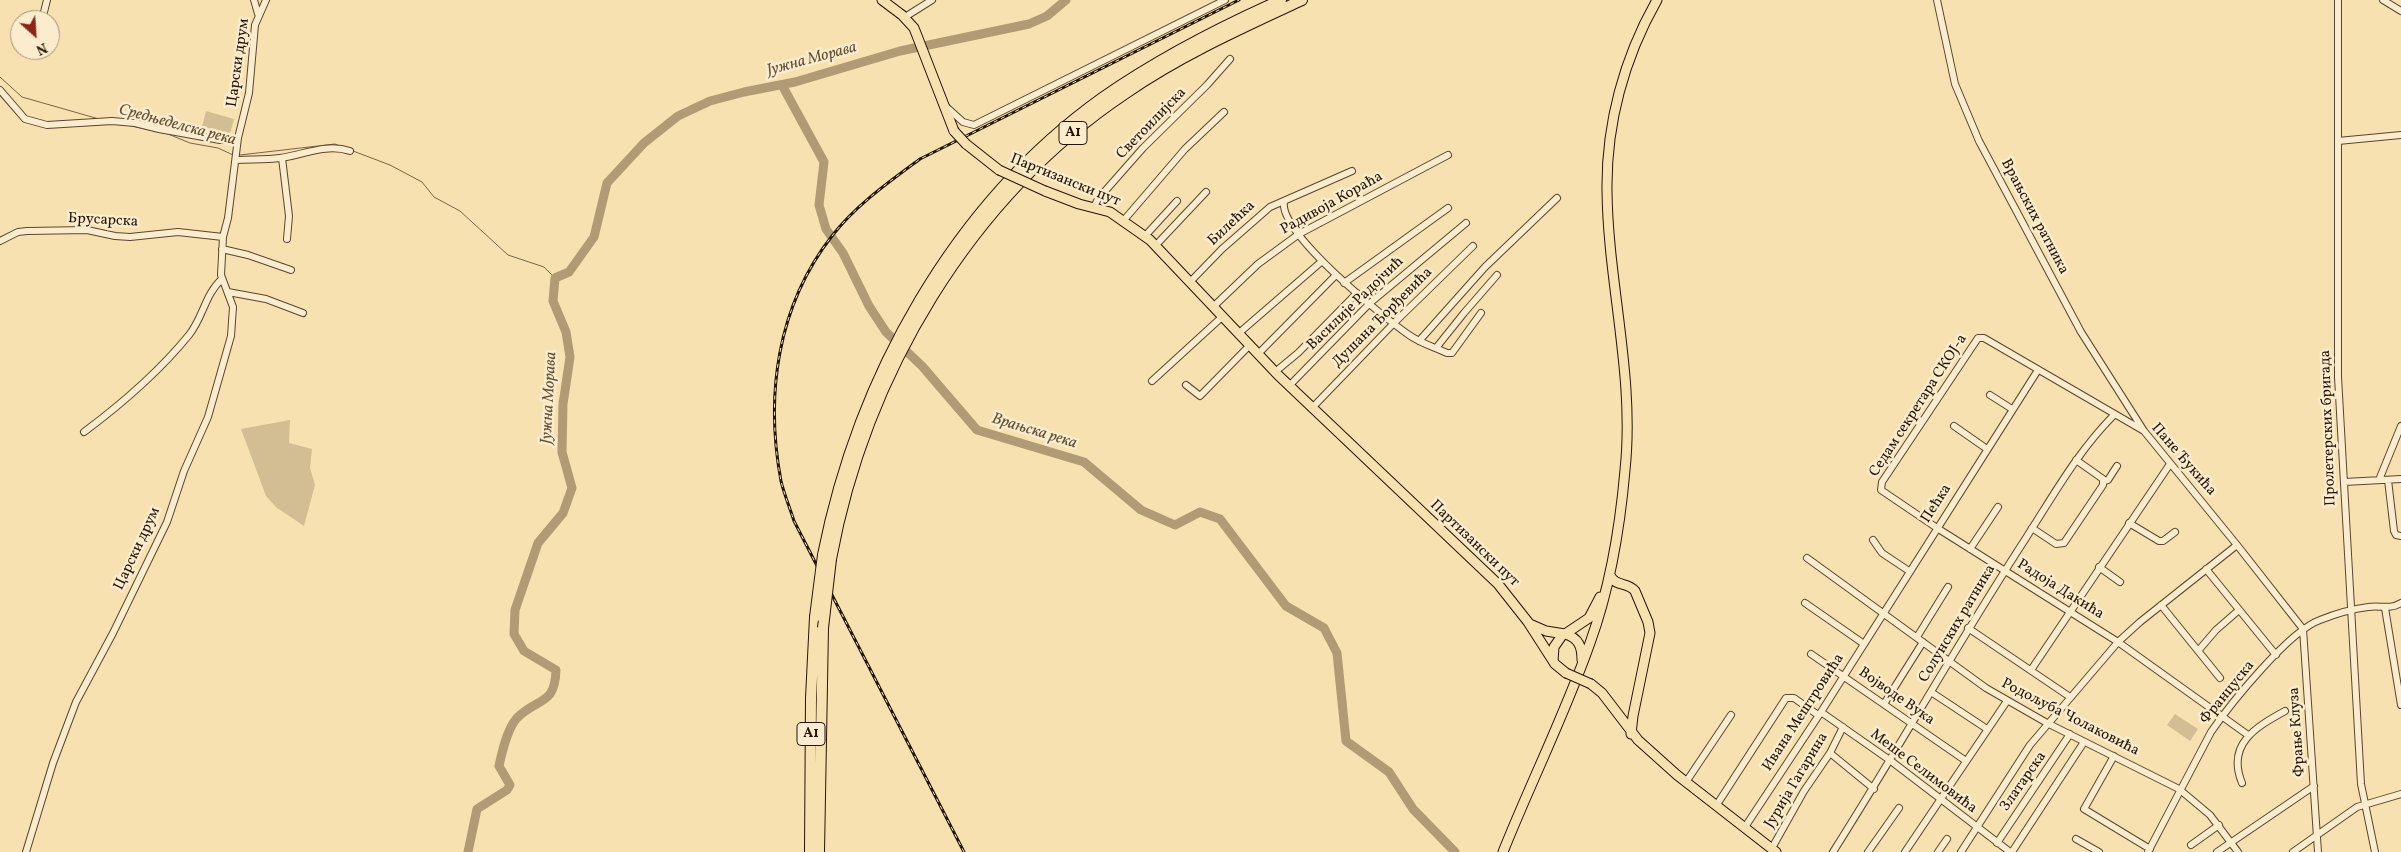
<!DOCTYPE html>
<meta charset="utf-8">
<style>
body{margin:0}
#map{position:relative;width:2401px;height:852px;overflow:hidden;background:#f7e1b0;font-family:Vollkorn,serif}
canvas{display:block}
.north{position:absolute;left:10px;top:10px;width:50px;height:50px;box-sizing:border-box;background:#faeccc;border:1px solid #a5957c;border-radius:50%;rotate:154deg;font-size:14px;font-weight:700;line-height:20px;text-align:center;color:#251303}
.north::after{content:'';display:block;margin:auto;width:18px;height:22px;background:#8f2418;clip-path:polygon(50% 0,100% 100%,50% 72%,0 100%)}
</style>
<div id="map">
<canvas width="2401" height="852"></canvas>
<div class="north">N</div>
</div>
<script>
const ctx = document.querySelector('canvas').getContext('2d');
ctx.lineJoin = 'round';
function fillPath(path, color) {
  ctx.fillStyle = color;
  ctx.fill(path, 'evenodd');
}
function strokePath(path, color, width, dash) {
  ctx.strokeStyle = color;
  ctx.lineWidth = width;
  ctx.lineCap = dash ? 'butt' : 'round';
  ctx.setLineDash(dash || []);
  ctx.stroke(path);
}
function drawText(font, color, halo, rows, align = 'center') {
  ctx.font = font + ' Vollkorn,serif';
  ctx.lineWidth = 5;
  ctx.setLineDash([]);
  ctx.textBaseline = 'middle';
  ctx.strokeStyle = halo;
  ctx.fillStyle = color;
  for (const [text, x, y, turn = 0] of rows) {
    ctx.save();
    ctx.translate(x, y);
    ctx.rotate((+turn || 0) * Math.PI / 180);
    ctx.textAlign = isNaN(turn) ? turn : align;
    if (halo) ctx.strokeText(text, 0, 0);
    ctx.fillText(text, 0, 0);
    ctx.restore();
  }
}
fillPath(new Path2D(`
 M206,111l28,8 -4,15 -28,-7z
 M290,420l-1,23 23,6 -2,19 5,17 -11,41 -27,-18 -11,-12 -25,-67z
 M2175,714l23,15 -8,12 -23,-16z`), '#d3be93');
strokePath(new Path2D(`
 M0,77l22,20 77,22
 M127,125l41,9 22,9 28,5 15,7
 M353,151l37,14 32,17 12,15 26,14 48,44 36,12 11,11
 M240,155l95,-11 5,2`), '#786547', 1);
strokePath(new Path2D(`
 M782,85l42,77 -5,43 7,24 17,24 26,53 17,26 36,34 55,64 107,32 57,48 34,15 25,-13 20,7 66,87 38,22 13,25 9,88 43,31 24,37 42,43
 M468,852l9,-43 30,-19 3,-5 -11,-19c3,-14 8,-37 18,-48 21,-21 38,-12 39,-48l-32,-19 -10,-17 1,-24 23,-67 25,-30 9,-25 -10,-36 1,-48 7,-47 -4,-25 -13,-31 2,-23 14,-6 25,-35 13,-54 37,-40 34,-27 32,-15 34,-9 51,-10 105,-31 129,-27 18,-8 19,-16`), '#b09b75', 9);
const minor = new Path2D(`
 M254,0l4,14
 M1937,0l18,84 24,57 102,191 63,99
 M2338,0v377l23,407 14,68
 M2383,0l18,11
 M905,17l27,-17
 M42,20l5,-20
 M0,90l25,29 22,6 65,-4 23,2 24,6 61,11 18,-2
 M942,103l21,19 11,3 251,-125
 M2338,141l63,-6
 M282,158l7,58 -2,23
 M236,160c14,-1 29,0 44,-2 23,-3 46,-15 70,-7
 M1284,202c-5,31 99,115 125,133 11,8 25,12 38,18h5l29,-40
 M1094,207l4,-8 45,-51 64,-63 23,-26
 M1124,220l61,-71 39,-37
 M1145,236l32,-35
 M0,241l18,-9 9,-1 60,-1 28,6 15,1 48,-5 45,5
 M1156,245l50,-53
 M222,249l26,6 43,15
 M1191,281l31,-32 48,-42 82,-36
 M1344,283l104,-75
 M228,292l38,7 37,14
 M1214,306l44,-42 41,-30 149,-79
 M1239,333l82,-71
 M1419,341l66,-74 72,-69
 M1436,348l28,-35 33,-38
 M1258,354l78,-79
 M1275,372l23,-19 59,-60
 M1152,381l71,-65
 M1186,385l14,11 50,-51
 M1289,386l81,-83 96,-80
 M1990,395l22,14
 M1312,408l82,-85 79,-77
 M1954,426l33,23
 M84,432c39,-29 74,-59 105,-97 14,-17 16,-41 33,-56
 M2379,480l22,-54
 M2388,480l6,51 2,4 5,1
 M2104,481l4,-1 9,-14
 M2344,482l57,-3
 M2129,523l30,18h4l12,-9
 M2032,528l24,16 8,-1 39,-58v-6l-27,-19
 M1873,540l9,13 27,18
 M1970,549l28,-42
 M1807,558l179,130 61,35 132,66 31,26 28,37
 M2099,567l21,15
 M2206,569l70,86
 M1805,603l59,41
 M2161,605l59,73
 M2385,608l16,97
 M1968,628l102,69
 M1917,637l31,-50
 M2198,651l18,-21 23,-20
 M1811,654l155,107
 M2031,670l139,-206
 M1931,692l56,37
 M1884,704l39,-62
 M1821,712l70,49 119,91
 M2248,735l-130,-93 -181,-114 -56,-38 1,-8 96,-144h6l160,93 93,114 66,84 15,223
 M1830,753l44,36
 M2114,756l-30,53 66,40
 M1686,782l45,-67
 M2242,783c-16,-39 14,-56 43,-72
 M1716,806l70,-108h8l24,17
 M1745,827l76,-115 217,-342
 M2076,839l23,13
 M1997,843l73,-109
 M2191,845l28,-20
 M1772,848l32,-57 26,-38 13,-26
 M26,852l27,-89 23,-61 37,-69 54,-111 17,-51 24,-54 23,-81 2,-29 -12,-32 2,-38 5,-19 10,-80 11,-45 6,-68 11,-25
 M1833,852c66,-104 126,-211 193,-314 27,-42 52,-87 88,-123
 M1868,852l31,-44
 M1905,852l102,-151
 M1938,852l9,-13
 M1961,852l69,-107 88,-103 22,-20 97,-77
 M2012,852l72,-110
 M2148,852l63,-120c20,-29 78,-101 109,-112 15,-6 32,-11 48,-13 13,-2 21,3 33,-4
 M2217,852l97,-66
 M2293,852l64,-45 44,-13`);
const major = new Path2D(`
 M882,0l20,15 12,13 40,103
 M966,144l33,26
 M1045,191l34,13 31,8 40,28 128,135 220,209 30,38 27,42 11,9
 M1610,575c5,12 18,7 25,16l13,31 2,11 -17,83 -2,18
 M1530,624l16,7 19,3 24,-16 11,-21
 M1565,634c14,4 17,13 17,26
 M1553,661l1,-14 9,-13
 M1591,684l11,9 36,47 39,35 99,77
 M1503,852c28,-70 62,-138 87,-209 20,-55 30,-115 35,-173 10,-94 -17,-186 -18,-279 -1,-67 17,-133 50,-191`);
const highway = new Path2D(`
 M823,555c35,-177 130,-350 279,-457 56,-39 116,-70 179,-98
 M831,559c34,-184 138,-361 295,-466 55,-38 116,-65 176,-93
 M810,852l1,-154 4,-81
 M819,852l4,-224`);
strokePath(minor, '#5a462e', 8);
strokePath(major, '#251303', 11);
strokePath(highway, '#251303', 12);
strokePath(minor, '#faeccc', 6);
strokePath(major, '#f7e1b0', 9);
strokePath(highway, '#f7e1b0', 10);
const rail = new Path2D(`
 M964,852l-170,-331c-4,-13 -10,-27 -13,-40 -16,-85 -4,-175 51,-245 24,-31 57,-54 88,-77l319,-159`);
strokePath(rail, '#251303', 3);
strokePath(rail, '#faeccc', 1, [4]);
const majorBridge = new Path2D(`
 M954,131l12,13
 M999,170l46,21
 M1566,673l25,11`);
const highwayBridge = new Path2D(`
 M815,617l8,-62
 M823,628l8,-69`);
strokePath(majorBridge, '#251303', 11, []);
strokePath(highwayBridge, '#251303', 12, []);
strokePath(majorBridge, '#f7e1b0', 9);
strokePath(highwayBridge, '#f7e1b0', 10);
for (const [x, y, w] of [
 [1073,133,28],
 [811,734,28]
]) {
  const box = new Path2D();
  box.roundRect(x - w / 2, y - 11.5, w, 23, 4);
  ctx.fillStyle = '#faeccc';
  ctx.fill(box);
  strokePath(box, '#251303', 1);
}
drawText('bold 14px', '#251303', null, [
 ["A1",1073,133],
 ["A1",811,734]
]);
drawText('15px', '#251303', '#faeccc', [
 ["Царски друм",239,63,-82],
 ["Светоилијска",1152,124,-46],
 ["Партизански пут",1065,181,22],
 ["Радивоја Кораћа",1332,204,-29],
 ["Врањских ратника",2034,217,62],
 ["Брусарска",103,221,3],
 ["Билећка",1232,224,-43],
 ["Василије Радојчић",1356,304,-44],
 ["Душана Ђорђевића",1383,318,-45],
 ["Седам секретара СКОЈ-а",1919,406,-57],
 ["Пролетерских бригада",2329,428,-92],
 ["Пане Ђукића",2183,460,49],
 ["Пећка",1937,504,-57],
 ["Партизански пут",1474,544,44],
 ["Царски друм",138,549,-65],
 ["Радоја Дакића",2060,590,32],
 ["Солунских ратника",1958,624,-59],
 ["Француска",2228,693,-51],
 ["Војводе Вука",1896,697,35],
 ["Ивана Мештровића",1804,713,-57],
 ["Родољуба Чолаковића",2070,718,27],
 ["Фрање Клуза",2298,732,-94],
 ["Меше Селимовића",1923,772,37],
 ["Јурија Гагарина",1797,781,-59],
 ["Златарска",2024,782,-55]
]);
drawText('italic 16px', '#645036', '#faeccc', [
 ["Јужна Морава",812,60,-15],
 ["Средњеделска река",177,126,15],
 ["Јужна Морава",550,398,-87],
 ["Врањска река",1034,432,17]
]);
</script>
